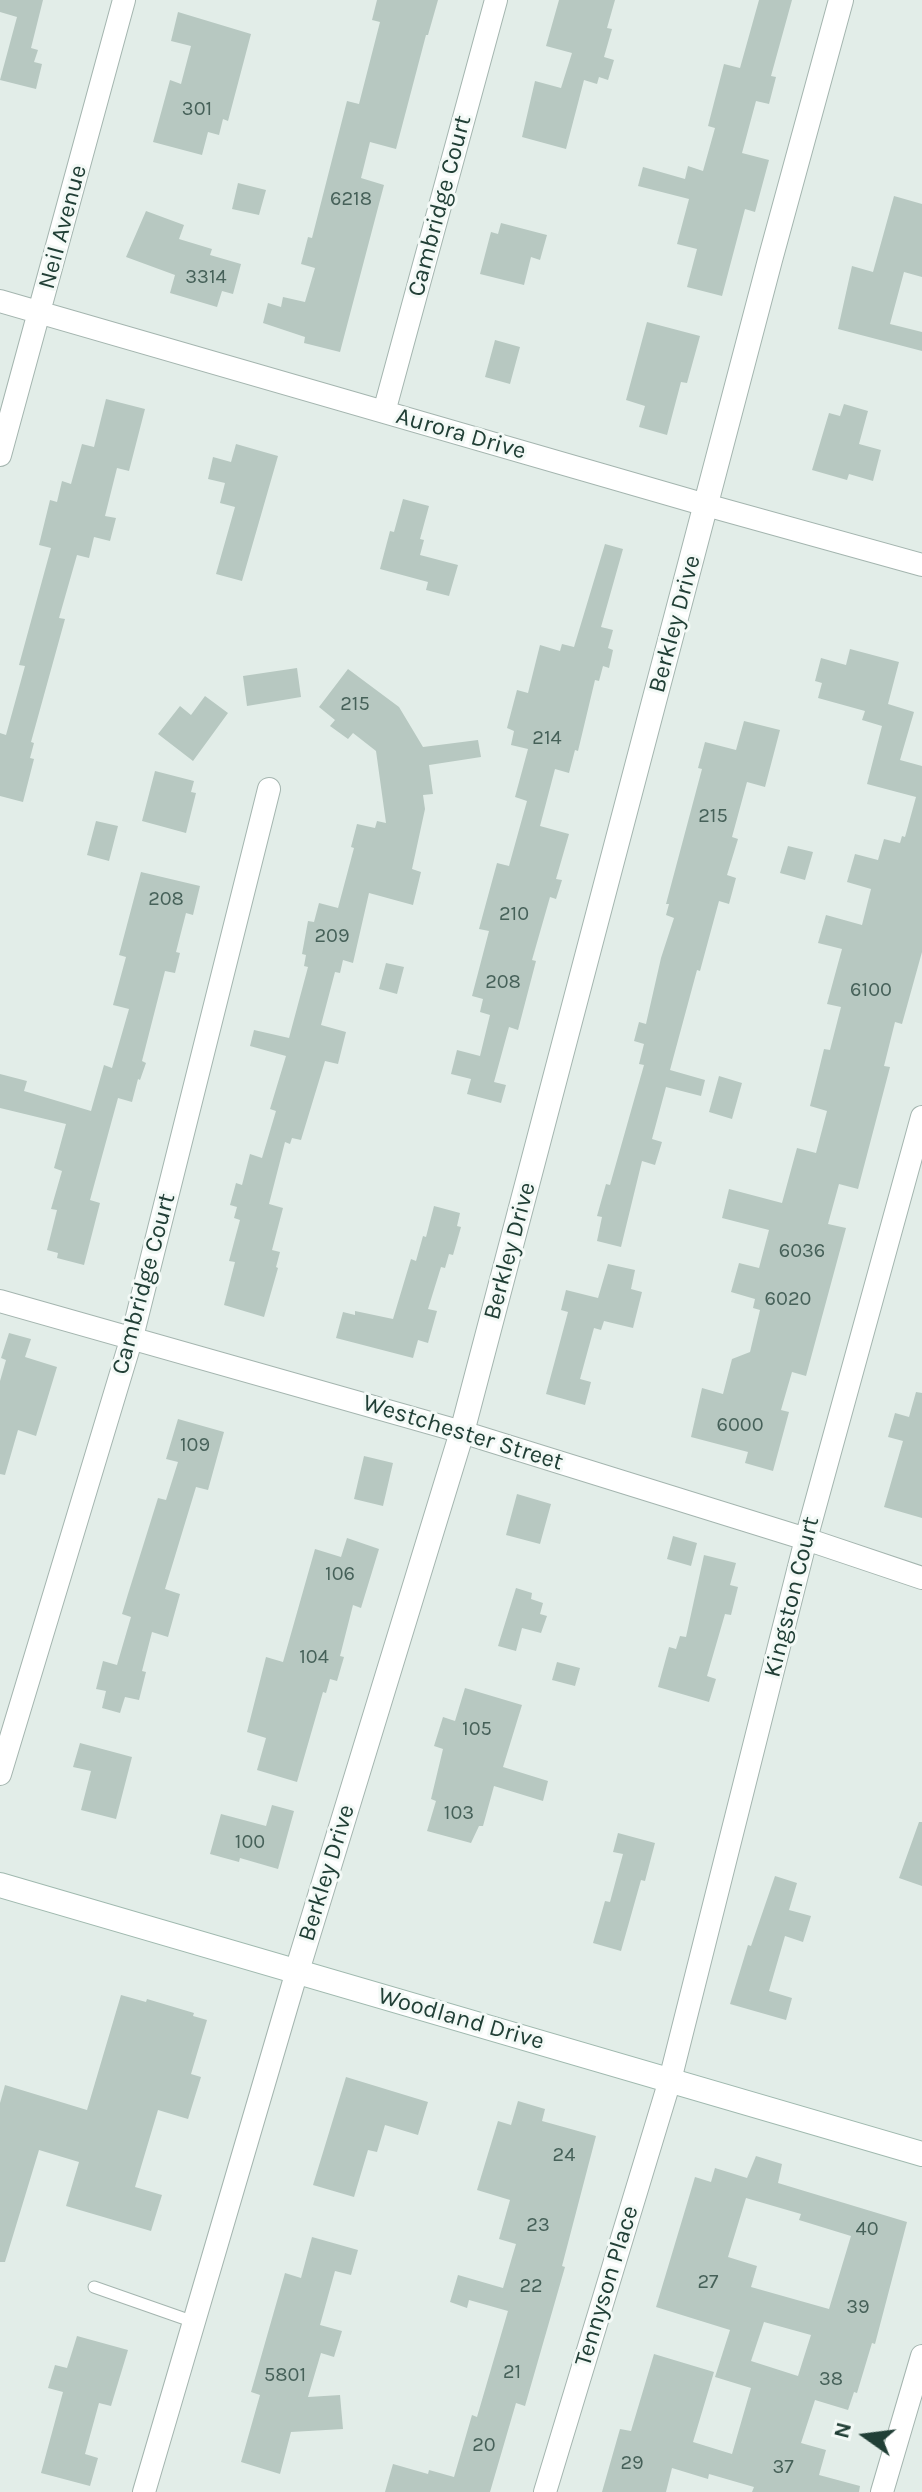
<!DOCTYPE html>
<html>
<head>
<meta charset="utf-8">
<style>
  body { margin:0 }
  #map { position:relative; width:922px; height:2492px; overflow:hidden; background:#e2ede8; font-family:Karla,sans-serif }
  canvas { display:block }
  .north { position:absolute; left:826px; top:2396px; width:80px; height:80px; -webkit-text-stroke:6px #f3f9f6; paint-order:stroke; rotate:284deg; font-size:22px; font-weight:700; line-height:32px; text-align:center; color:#213f36 }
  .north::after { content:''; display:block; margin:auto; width:28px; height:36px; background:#213f36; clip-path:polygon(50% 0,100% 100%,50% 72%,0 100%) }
</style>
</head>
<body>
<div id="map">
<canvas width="922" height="2492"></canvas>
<div class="north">N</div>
</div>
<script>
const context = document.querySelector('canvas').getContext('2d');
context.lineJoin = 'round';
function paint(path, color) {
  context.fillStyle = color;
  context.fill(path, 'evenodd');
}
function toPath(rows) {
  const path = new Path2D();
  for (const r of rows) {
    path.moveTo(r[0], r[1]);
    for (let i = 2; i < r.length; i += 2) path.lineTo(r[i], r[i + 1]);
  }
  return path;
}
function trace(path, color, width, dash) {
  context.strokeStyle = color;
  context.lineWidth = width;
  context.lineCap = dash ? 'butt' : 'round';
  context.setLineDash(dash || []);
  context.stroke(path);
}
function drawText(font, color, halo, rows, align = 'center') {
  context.font = font + ' Karla,sans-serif';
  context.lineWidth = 6;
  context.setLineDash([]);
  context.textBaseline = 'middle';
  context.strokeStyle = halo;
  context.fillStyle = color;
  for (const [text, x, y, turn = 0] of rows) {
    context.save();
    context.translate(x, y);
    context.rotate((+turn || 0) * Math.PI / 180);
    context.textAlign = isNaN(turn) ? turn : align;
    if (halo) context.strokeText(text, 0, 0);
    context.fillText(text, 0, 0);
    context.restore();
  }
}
const building = toPath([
  [0,0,43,0,31,48,38,50,34,62,42,64,36,89,0,80,17,17,0,12],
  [377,0,438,0,428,35,426,35,396,149,370,142,361,178,384,185,340,352,304,343,305,337,263,323,268,303,281,307,283,297,305,302,315,268,301,264,308,237,312,238,347,101,359,104,380,22,372,20],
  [559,0,615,0,607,28,612,29,604,57,614,60,608,80,599,77,597,84,584,80,566,149,522,137,535,81,561,88,572,53,546,46],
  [759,0,792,0,771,76,776,77,769,104,756,101,742,153,769,160,755,212,745,209,722,296,687,287,697,249,677,244,689,199,638,186,643,167,685,179,688,166,703,171,715,128,708,126,724,64,740,68],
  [178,12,251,34,228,121,223,119,219,135,208,132,202,155,153,142,170,80,181,84,191,46,171,41],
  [238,183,266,190,259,215,232,209],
  [894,196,922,204,922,277,904,272,890,324,922,332,922,351,838,329,852,266,873,272],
  [146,211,184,225,179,239,212,249,210,255,241,264,233,294,222,291,217,307,170,293,175,275,126,257],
  [501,223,547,235,540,260,531,257,524,285,480,274,491,232,498,234],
  [647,322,700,336,687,383,681,382,667,435,639,427,645,406,626,400],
  [495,340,520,347,510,384,485,377],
  [106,399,145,409,129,471,117,468,105,516,116,518,110,541,94,537,89,558,77,555,59,618,65,619,31,742,34,743,30,758,34,759,23,802,0,796,0,733,6,735,25,666,19,665,51,548,39,545,50,500,57,502,62,481,71,484,82,444,94,447],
  [844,404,868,411,859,444,881,450,873,481,849,474,847,480,812,470,829,413,840,416],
  [236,444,278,456,242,581,216,574,235,507,220,503,225,483,208,479,213,457,231,462],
  [403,499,429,506,420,539,424,540,420,555,458,565,449,596,426,590,428,582,380,569,390,531,394,532],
  [605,544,623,549,601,627,613,630,608,648,613,650,609,668,603,666,599,681,595,680,578,751,575,750,569,773,555,769,540,826,569,834,556,879,562,880,556,899,550,897,532,960,536,961,518,1030,509,1027,494,1082,506,1085,501,1103,467,1094,471,1079,451,1074,457,1050,480,1056,490,1015,480,1012,483,999,472,996,489,931,479,929,497,863,509,866,527,801,515,797,528,749,511,745,514,731,507,728,517,690,528,693,540,645,560,651,562,644,574,647],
  [850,649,899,662,888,704,914,712,900,760,922,766,922,952,902,1024,895,1022,884,1066,890,1067,858,1189,839,1184,828,1224,846,1228,806,1376,792,1372,781,1410,789,1412,773,1471,745,1463,748,1452,691,1437,702,1388,723,1394,732,1359,750,1352,760,1310,753,1308,755,1299,731,1292,739,1263,759,1268,769,1230,722,1218,729,1189,782,1203,797,1148,816,1153,827,1111,810,1106,824,1049,830,1050,841,1007,827,1004,842,949,818,943,826,915,862,925,871,889,847,882,855,854,878,860,884,839,900,843,902,836,905,837,916,797,867,784,882,726,862,720,865,711,818,698,822,683,815,681,821,658,846,665],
  [297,668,301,697,247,706,243,676],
  [348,669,399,707,423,747,478,740,481,757,429,765,433,794,423,795,425,809,412,869,421,872,413,905,369,893,353,963,343,960,340,973,335,972,321,1025,346,1032,338,1064,325,1061,301,1140,292,1138,290,1144,285,1142,269,1204,283,1208,272,1250,280,1252,276,1267,278,1268,264,1317,224,1305,235,1262,229,1261,240,1220,234,1218,237,1207,230,1205,236,1183,242,1185,250,1154,262,1158,276,1111,270,1109,286,1056,250,1046,254,1030,289,1038,308,967,304,966,306,955,302,954,308,921,314,922,319,903,338,908,354,848,351,847,357,824,375,828,377,821,386,823,376,751,353,733,348,739,330,726,335,720,319,707],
  [205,696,228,713,193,761,158,734,180,706,191,715],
  [744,721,780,730,765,787,747,782,732,837,738,839,727,875,736,878,729,904,719,901,700,971,697,970,670,1070,705,1080,701,1096,666,1087,652,1139,662,1142,655,1165,642,1161,621,1247,597,1241,602,1217,597,1216,606,1184,610,1185,644,1065,639,1064,644,1044,634,1041,639,1022,646,1024,661,958,674,918,666,915,669,904,666,904,702,769,698,768,705,742,736,750],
  [155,771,194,781,191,792,196,793,186,833,142,821],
  [96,821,118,826,109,861,87,855],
  [788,846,813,852,805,880,780,873],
  [141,872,200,886,193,915,186,913,176,952,180,953,175,973,165,971,142,1061,146,1063,140,1080,138,1079,132,1102,118,1098,90,1200,100,1203,84,1265,57,1258,58,1253,47,1250,57,1210,51,1209,62,1171,54,1168,66,1124,0,1108,0,1074,27,1081,24,1091,91,1111,104,1065,112,1068,129,1009,113,1005,126,957,119,955],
  [386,963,404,967,397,994,379,989],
  [719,1076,742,1083,732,1119,709,1112],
  [434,1206,460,1213,457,1226,461,1227,453,1255,449,1254,445,1268,441,1267,428,1309,437,1311,428,1343,418,1340,413,1358,336,1338,343,1312,355,1315,355,1311,393,1319,411,1259,416,1261,423,1236,426,1237],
  [608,1264,635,1270,631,1289,642,1292,633,1328,604,1321,601,1330,594,1328,580,1379,591,1382,585,1405,546,1394,568,1312,561,1310,566,1290,598,1298],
  [9,1333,31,1339,25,1357,57,1367,36,1436,18,1430,5,1475,0,1474,0,1381,6,1360,1,1358],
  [916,1392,922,1393,922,1518,884,1507,903,1441,888,1437,895,1413,909,1417],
  [178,1419,224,1432,208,1490,196,1487,165,1589,180,1594,168,1637,152,1632,142,1671,146,1672,139,1700,125,1697,120,1713,102,1708,106,1691,96,1689,103,1661,117,1665,131,1617,122,1614,128,1594,158,1498,166,1500,178,1462,166,1459],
  [364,1456,393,1463,383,1506,354,1499],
  [517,1494,551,1504,540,1544,506,1535],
  [673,1536,697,1543,691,1566,667,1559],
  [347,1538,379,1549,361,1608,353,1605,340,1656,344,1657,337,1681,330,1679,326,1693,323,1692,297,1782,257,1770,266,1738,247,1732,266,1657,283,1662,315,1549,341,1557],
  [704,1555,736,1563,730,1585,738,1587,731,1615,725,1614,707,1676,716,1679,709,1702,658,1687,669,1647,676,1649,680,1636,686,1637],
  [516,1588,532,1593,531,1599,543,1603,540,1614,547,1616,541,1633,522,1628,516,1651,498,1646],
  [557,1662,580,1668,575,1686,552,1680],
  [465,1688,522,1705,503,1767,548,1781,543,1801,494,1786,483,1826,479,1826,471,1843,427,1831,436,1801,431,1799,443,1749,434,1746,443,1717,455,1721],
  [80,1743,132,1757,116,1819,81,1810,91,1771,73,1767],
  [272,1805,294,1811,278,1869,240,1858,239,1862,210,1854,221,1814,266,1826],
  [919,1822,922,1822,922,1886,899,1878],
  [618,1833,655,1843,645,1881,641,1880,621,1951,593,1943,605,1901,610,1902,623,1854,613,1852],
  [775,1876,797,1883,789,1910,811,1916,803,1942,785,1936,769,1991,792,1998,786,2020,730,2004,748,1945,751,1946],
  [121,1995,146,2002,147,1999,194,2013,193,2016,207,2020,191,2074,201,2077,188,2119,158,2110,135,2187,162,2195,151,2231,66,2206,79,2162,39,2150,5,2262,0,2262,0,2103,5,2085,87,2110],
  [346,2077,428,2102,418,2135,385,2125,377,2152,368,2150,354,2197,313,2185],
  [518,2101,545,2109,542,2121,596,2136,562,2266,565,2267,525,2406,516,2403,490,2492,385,2492,393,2464,428,2474,429,2470,454,2477,472,2415,477,2417,508,2311,469,2300,467,2308,450,2302,458,2275,503,2288,516,2244,499,2239,510,2200,477,2190,498,2121,511,2125],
  [756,2156,782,2164,778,2183,907,2222,875,2344,872,2343,857,2393,854,2392,848,2410,815,2400,801,2443,826,2450,819,2475,860,2486,859,2492,752,2492,754,2487,709,2474,708,2479,672,2468,666,2492,602,2492,620,2429,631,2431,654,2354,714,2372,693,2442,732,2454,751,2388,715,2377,730,2330,656,2307,695,2177,711,2182,715,2168,747,2178],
  [746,2198,801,2214,799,2220,851,2236,829,2309,751,2287,757,2266,728,2257],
  [764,2322,811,2335,798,2376,751,2361],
  [312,2237,358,2250,351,2275,335,2271,320,2325,342,2331,334,2357,321,2353,308,2397,340,2395,343,2429,291,2432,280,2474,241,2462,260,2395,251,2392,285,2273,301,2278],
  [77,2336,128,2350,111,2406,99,2403,85,2454,98,2458,90,2486,41,2473,63,2392,48,2388,55,2365,67,2368]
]);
const service = toPath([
  [94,2287,194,2322]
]);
const minor = toPath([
  [0,301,706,505,922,565],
  [384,412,496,0],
  [0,455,124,0],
  [0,1301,462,1432,806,1539,922,1578],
  [0,1774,132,1337,269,789],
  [144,2492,297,1971],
  [545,2492,670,2080,806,1539,922,1117],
  [882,2492,922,2356]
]);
const tertiary = toPath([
  [297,1971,462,1432,770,260,841,0]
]);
const secondary = toPath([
  [0,1885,922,2154]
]);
const numberNames = [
  ["301",197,109],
  ["6218",351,199],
  ["3314",206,277],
  ["215",355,704],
  ["214",547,738],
  ["215",713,816],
  ["208",166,899],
  ["210",514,914],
  ["209",332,936],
  ["208",503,982],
  ["6100",871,990],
  ["6036",802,1251],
  ["6020",788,1299],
  ["6000",740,1425],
  ["109",195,1445],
  ["106",340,1574],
  ["104",314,1657],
  ["105",477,1729],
  ["103",459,1813],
  ["100",250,1842],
  ["24",564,2155],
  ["23",538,2225],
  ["40",867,2229],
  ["27",708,2282],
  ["22",531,2286],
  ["39",858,2307],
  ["21",512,2372],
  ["5801",285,2375],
  ["38",831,2379],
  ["20",484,2445],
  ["29",632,2463],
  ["37",783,2467]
];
const streetNames = [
  ["Cambridge Court",440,206,-75],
  ["Neil Avenue",63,227,-75],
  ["Aurora Drive",461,434,16],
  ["Berkley Drive",675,624,-75],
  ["Berkley Drive",510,1251,-75],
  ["Cambridge Court",144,1284,-75],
  ["Westchester Street",463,1433,17],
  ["Kingston Court",792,1597,-76],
  ["Berkley Drive",327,1873,-73],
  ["Woodland Drive",461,2019,16],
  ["Tennyson Place",607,2286,-73]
];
paint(building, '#b7c8c1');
trace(service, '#a4b5af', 13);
trace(minor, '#a4b5af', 24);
trace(tertiary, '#a4b5af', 26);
trace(secondary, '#a0b9af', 26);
trace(service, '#fff', 11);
trace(minor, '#fff', 22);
trace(tertiary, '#fff', 24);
trace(secondary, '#fff', 24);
drawText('20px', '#466159', null, numberNames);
drawText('24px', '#213f36', '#f3f9f6', streetNames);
</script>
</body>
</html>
